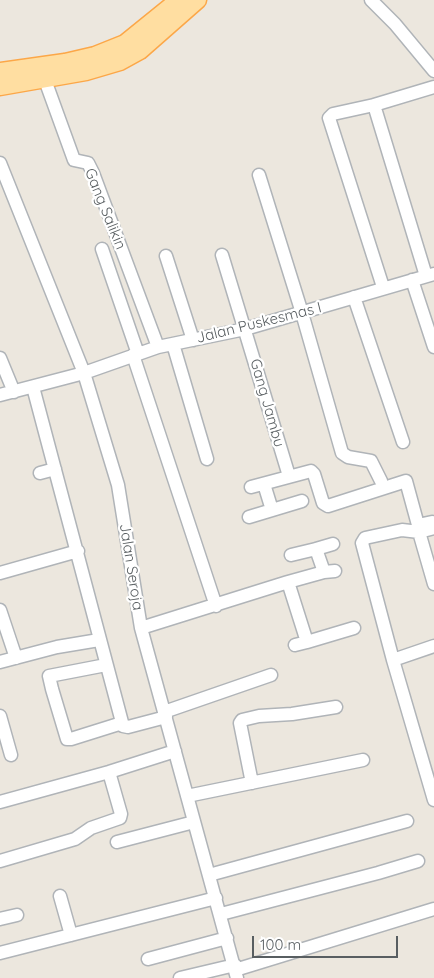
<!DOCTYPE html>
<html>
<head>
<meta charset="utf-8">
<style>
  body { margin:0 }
  #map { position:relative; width:434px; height:978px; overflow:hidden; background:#ece7de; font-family:Quicksand,sans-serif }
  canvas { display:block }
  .scale { position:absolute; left:252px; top:936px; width:146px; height:22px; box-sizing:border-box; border:2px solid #585e61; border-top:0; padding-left:6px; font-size:15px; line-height:18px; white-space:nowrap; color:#585e61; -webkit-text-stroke:4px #fff; paint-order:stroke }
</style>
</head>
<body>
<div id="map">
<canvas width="434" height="978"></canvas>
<div class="scale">100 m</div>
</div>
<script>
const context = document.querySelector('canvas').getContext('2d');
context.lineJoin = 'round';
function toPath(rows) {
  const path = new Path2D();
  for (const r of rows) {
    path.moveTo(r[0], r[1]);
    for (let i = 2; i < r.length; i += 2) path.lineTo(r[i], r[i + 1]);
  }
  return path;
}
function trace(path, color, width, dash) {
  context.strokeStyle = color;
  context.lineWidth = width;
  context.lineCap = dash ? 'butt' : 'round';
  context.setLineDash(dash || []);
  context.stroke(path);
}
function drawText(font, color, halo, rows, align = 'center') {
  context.font = font + ' Quicksand,sans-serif';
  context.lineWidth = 4.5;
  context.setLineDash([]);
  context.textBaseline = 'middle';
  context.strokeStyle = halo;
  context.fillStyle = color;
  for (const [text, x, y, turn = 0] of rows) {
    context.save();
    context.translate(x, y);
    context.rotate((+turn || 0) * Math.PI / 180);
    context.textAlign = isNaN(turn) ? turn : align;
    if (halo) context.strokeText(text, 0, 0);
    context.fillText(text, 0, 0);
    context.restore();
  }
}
const minor = toPath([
  [371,0,395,24,434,71],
  [45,80,74,160,88,163,93,173,158,347],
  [374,105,426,276],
  [0,163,84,373,118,485,141,628,237,978],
  [259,175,302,313,342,453,348,457,371,461,381,481],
  [102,249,138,354],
  [222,255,289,476],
  [166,256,193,340],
  [412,280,434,347],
  [383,287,329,118,333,114,374,105,434,87],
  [354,297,403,442],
  [173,344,207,459],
  [133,355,216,606],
  [0,358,14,392],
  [33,387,123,726,128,727,166,717],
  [0,395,84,373,158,347,245,329,434,274],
  [40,473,55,469],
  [264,484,272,510],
  [251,487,311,471,314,474,323,503,328,506,406,481,418,525,432,522],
  [249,517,302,501],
  [434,528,419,532,402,530,365,538,362,543,393,660,434,800],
  [419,532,434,584],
  [291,555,316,549],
  [324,572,316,549,333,544],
  [0,573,78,551],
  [288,582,307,642,295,645],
  [0,610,16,658],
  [141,628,288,582,324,572,335,571],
  [307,642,354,628],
  [393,660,434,646],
  [0,662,57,647,99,640],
  [106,665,49,676,52,689,67,739,71,739,122,723],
  [164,712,271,675],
  [0,716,11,755],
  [252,783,240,723,242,720,259,716,292,714,336,707],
  [187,796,363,760],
  [0,802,109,772,175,751],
  [117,842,194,822],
  [0,861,75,839,91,828,120,818,121,814,109,772],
  [209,875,407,821],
  [60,896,71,935],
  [221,914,378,873,418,861],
  [0,919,17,915],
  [0,953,216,898],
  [148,959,227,938],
  [235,970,434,909],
  [180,978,235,965]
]);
const major = toPath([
  [0,71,65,62,95,55,125,43,178,0],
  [0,87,86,72,120,62,140,51,198,0]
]);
const streetNames = [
  ["Gang Salikin",105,209,68],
  ["Jalan Puskesmas I",259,323,-14],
  ["Gang Jambu",267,403,74],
  ["Jalan Seroja",131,567,81]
];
trace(minor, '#b0b4b8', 15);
trace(major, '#fca748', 19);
trace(minor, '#fff', 12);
trace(major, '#ffdea1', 16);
drawText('15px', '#585e61', '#fff', streetNames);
</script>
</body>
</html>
